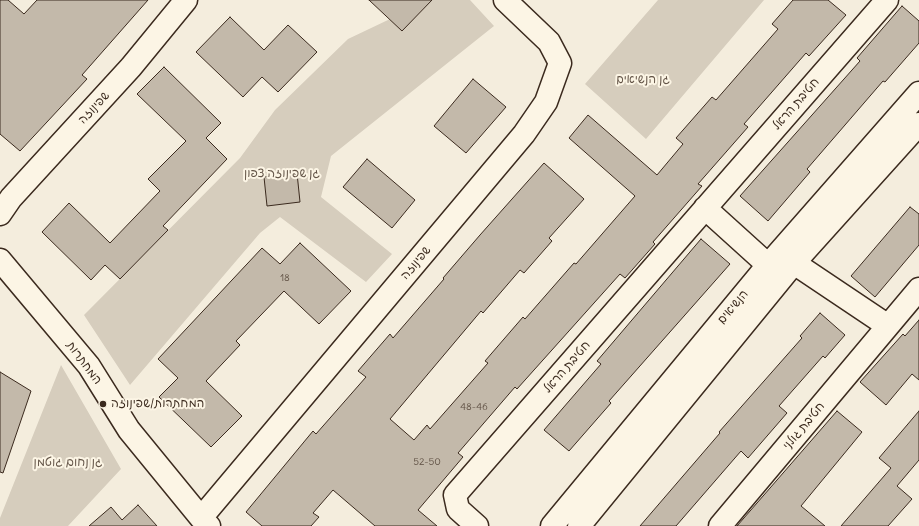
<!DOCTYPE html>
<html>
<head>
<meta charset="utf-8">
<style>
  body { margin:0 }
  canvas { display:block; background:#f4eddd }
</style>
</head>
<body>
<canvas width="919" height="526"></canvas>
<script>
const context = document.querySelector('canvas').getContext('2d');
context.lineJoin = 'round';
function paint(path, color) {
  context.fillStyle = color;
  context.fill(path, 'evenodd');
}
function toPath(rows) {
  const path = new Path2D();
  for (const r of rows) {
    path.moveTo(r[0], r[1]);
    for (let i = 2; i < r.length; i += 2) path.lineTo(r[i], r[i + 1]);
  }
  return path;
}
function trace(path, color, width, dash) {
  context.strokeStyle = color;
  context.lineWidth = width;
  context.lineCap = dash ? 'butt' : 'round';
  context.setLineDash(dash || []);
  context.stroke(path);
}
function drawText(font, color, halo, rows, align = 'center') {
  context.font = font + ' Delius,"Playpen Sans Hebrew",sans-serif';
  context.lineWidth = 4;
  context.setLineDash([]);
  context.textBaseline = 'middle';
  context.strokeStyle = halo;
  context.fillStyle = color;
  for (const [text, x, y, turn = 0] of rows) {
    context.save();
    context.translate(x, y);
    context.rotate((+turn || 0) * Math.PI / 180);
    context.textAlign = isNaN(turn) ? turn : align;
    if (halo) context.strokeText(text, 0, 0);
    context.fillText(text, 0, 0);
    context.restore();
  }
}
const green = toPath([
  [430,0,470,0,494,26,331,156,321,197,392,254,366,282,280,217,260,233,130,385,84,315,240,158,275,110,348,39],
  [658,0,764,0,646,139,585,84],
  [61,365,121,469,68,526,0,526,0,518]
]);
const building = toPath([
  [0,0,8,0,24,14,37,0,148,0,82,75,87,79,20,151,0,134,0,0],
  [369,0,432,0,402,31,369,0],
  [793,0,828,0,846,15,809,56,806,53,744,124,748,127,698,184,702,186,653,242,655,244,625,278,620,274,517,389,515,387,458,453,463,457,418,510,437,526,375,526,333,490,313,513,319,517,311,526,262,526,246,512,313,431,316,434,366,377,358,371,390,334,393,338,444,279,443,278,480,235,544,163,584,199,549,238,552,241,524,273,520,270,483,313,481,311,390,419,414,440,427,425,430,429,488,363,485,361,523,317,525,319,574,263,576,264,635,196,569,138,588,115,657,175,683,144,676,138,712,97,716,100,778,29,772,24,793,0],
  [902,6,919,21,919,43,885,82,883,81,807,169,810,172,768,221,740,196,860,61,857,58,902,6],
  [230,17,264,50,288,25,317,52,278,92,262,77,243,97,196,52,230,17],
  [164,67,221,123,206,138,227,159,163,226,168,230,120,279,105,265,91,280,42,232,69,203,110,243,160,191,148,179,186,141,137,94,164,67],
  [473,79,506,107,466,153,434,126,473,79],
  [367,159,415,200,392,228,343,187,367,159],
  [297,173,300,202,267,206,264,177,297,173],
  [910,207,919,214,919,245,875,297,851,276,910,207],
  [701,239,730,264,609,401,611,403,569,451,544,430,601,364,597,361,701,239],
  [300,243,351,291,319,324,284,291,236,341,240,345,206,381,242,416,211,447,159,397,178,378,158,359,262,248,280,264,300,243],
  [820,313,845,335,825,358,823,356,779,406,787,413,748,458,741,451,676,526,640,526,720,433,719,432,802,338,800,336,820,313],
  [919,320,919,380,912,374,886,405,860,382,903,334,905,336,919,320],
  [0,372,31,391,3,473,0,472,0,372],
  [837,411,862,432,801,506,825,526,737,526,837,411],
  [919,411,919,460,897,486,912,499,888,526,841,526,891,468,879,458,919,411],
  [138,505,157,526,89,526,111,507,122,520,138,505]
]);
const street = toPath([
  [705,208,768,265],
  [0,214,11,198,131,67,186,0],
  [0,260,89,366,129,430,201,518,209,526],
  [794,263,888,326],
  [201,518,524,134,546,102,560,63,549,42,505,0],
  [477,526,458,509,455,495,887,0],
  [720,526,919,289]
]);
const secondary = toPath([
  [552,526,768,265,919,93],
  [579,526,794,263,919,124]
]);
const markers = [
  [103,404,4,"#3b2a1e"]
];
const numberNames = [
  ["18",285,278],
  ["48-46",474,407],
  ["52-50",427,462]
];
const parkNames = [
  ["גן הנשיאים",643,80],
  ["גן שפינוזה צפון",282,174],
  ["גן נחום גוטמן",68,463]
];
const streetNames = [
  ["חטיבת הראל",796,104,-49],
  ["שפינוזה",94,108,-47],
  ["שפינוזה",416,263,-50],
  ["הנשיאים",733,307,-50],
  ["המחתרות",84,363,53],
  ["חטיבת הראל",567,367,-49],
  ["חטיבת גולני",804,426,-50]
];
const poiNames = [
  ["המחתרות/שפינוזה",111,404]
];
paint(green, '#d6cdbd');
paint(building, '#c3b9aa');
trace(building, '#3b2a1e', 1);
trace(street, '#3b2a1e', 25);
trace(secondary, '#3b2a1e', 25);
trace(street, '#fcf5e5', 22);
trace(secondary, '#fcf5e5', 22);
for (const [x, y, r, color] of markers) {
  const dot = new Path2D();
  dot.arc(x, y, r, 0, 2 * Math.PI);
  context.fillStyle = color;
  context.fill(dot);
  trace(dot, '#fcf5e5', 1.5);
}
drawText('10px', '#5d4e41', null, numberNames);
drawText('12px', '#625346', '#fcf5e5', parkNames);
drawText('12px', '#3b2a1e', '#fcf5e5', streetNames);
drawText('12px', '#3b2a1e', '#fcf5e5', poiNames, 'left');
</script>
</body>
</html>
